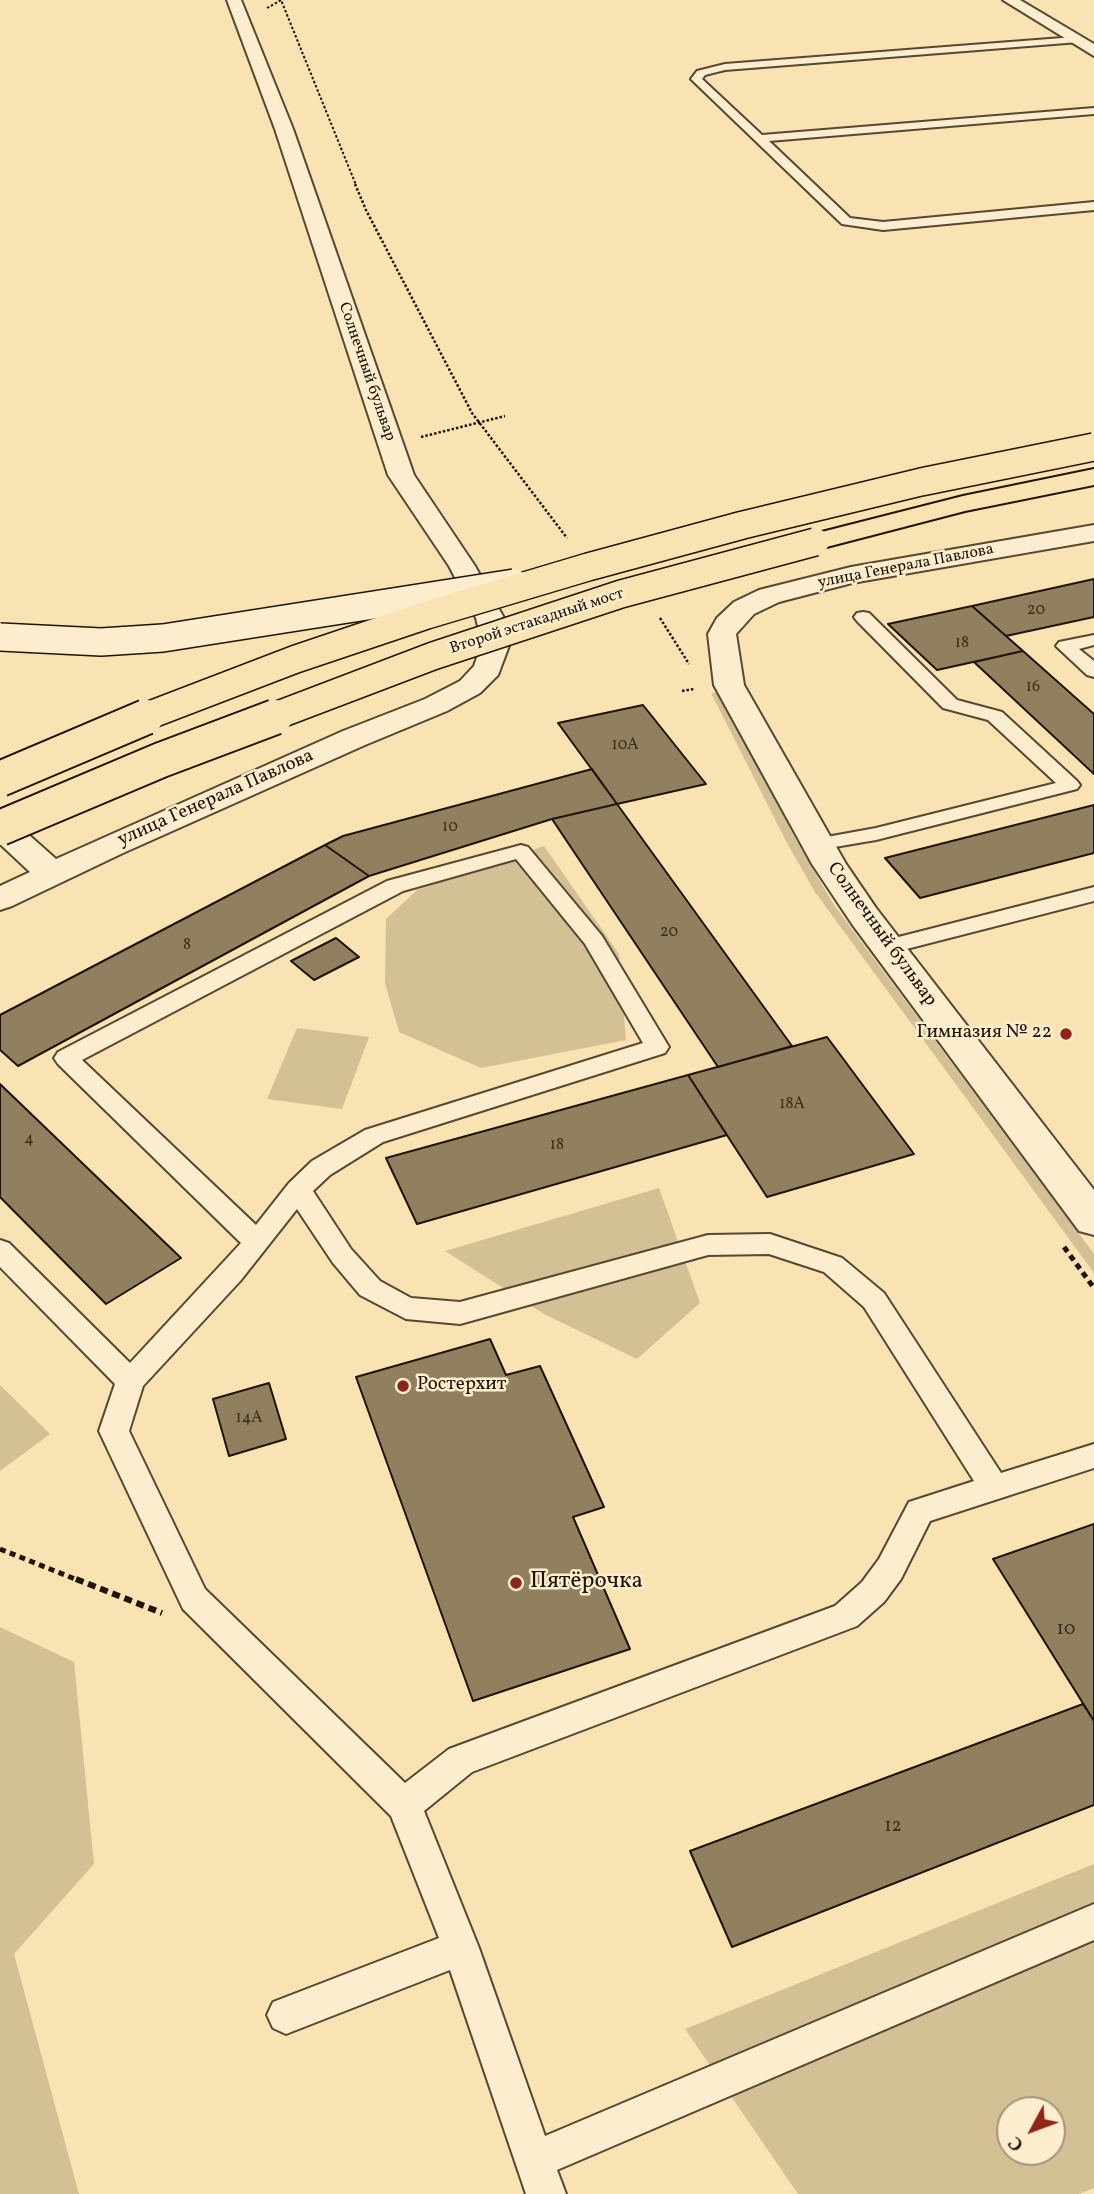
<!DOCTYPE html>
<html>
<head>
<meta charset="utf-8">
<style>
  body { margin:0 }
  #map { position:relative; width:1094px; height:2194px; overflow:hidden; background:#f9e3b2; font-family:Vollkorn,serif }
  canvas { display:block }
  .north { position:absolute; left:996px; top:2096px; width:70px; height:70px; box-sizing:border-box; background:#fbedcd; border:2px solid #a3967e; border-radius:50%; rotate:229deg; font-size:19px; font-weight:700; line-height:28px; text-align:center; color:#1f1407 }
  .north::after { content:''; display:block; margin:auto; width:24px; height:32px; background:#8f2418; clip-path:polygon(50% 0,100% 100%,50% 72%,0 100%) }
</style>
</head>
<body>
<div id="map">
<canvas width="1094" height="2194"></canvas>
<div class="north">С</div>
</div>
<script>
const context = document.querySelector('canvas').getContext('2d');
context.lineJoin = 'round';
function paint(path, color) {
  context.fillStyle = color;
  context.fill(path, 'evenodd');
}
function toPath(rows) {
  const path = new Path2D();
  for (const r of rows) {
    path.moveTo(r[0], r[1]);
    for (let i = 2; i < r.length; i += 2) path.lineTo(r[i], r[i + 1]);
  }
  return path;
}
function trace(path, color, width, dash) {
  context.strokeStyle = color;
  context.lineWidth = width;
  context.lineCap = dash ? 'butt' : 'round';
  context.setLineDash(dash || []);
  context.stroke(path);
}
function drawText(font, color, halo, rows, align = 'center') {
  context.font = font + ' Vollkorn,serif';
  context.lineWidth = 5;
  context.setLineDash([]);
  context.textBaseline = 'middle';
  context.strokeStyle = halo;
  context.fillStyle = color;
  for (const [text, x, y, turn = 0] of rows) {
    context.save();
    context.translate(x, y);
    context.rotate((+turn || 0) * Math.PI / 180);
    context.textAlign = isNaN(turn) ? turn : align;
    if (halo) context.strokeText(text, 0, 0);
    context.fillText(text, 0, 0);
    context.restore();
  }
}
const green = toPath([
  [719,692,797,842,834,905,1094,1254,1094,1273,815,892,787,843,711,693],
  [544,846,619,954,626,1040,481,1068,399,1032,385,983,386,919,417,890],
  [297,1028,369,1037,342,1109,267,1099],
  [659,1188,700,1303,637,1359,544,1314,445,1251],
  [0,1385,50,1434,0,1471],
  [0,1627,74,1662,94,1864,14,1954,79,2194,0,2194],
  [1094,1864,1094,2188,1079,2194,798,2194,685,2029],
  [1010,2110,1052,2110,1052,2152,1010,2152]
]);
const building = toPath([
  [1094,579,1094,617,1006,636,972,606,1094,579],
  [972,606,1023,651,937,670,888,624,972,606],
  [1023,651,1094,714,1094,774,974,662,1023,651],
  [643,705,706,784,617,804,558,723,643,705],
  [592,769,617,804,552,819,369,876,325,845,343,836,592,769],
  [617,804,792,1046,718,1067,552,819,617,804],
  [1094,805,1094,853,920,898,885,858,1094,805],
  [325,845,369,876,18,1066,0,1050,0,1015,325,845],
  [336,938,359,957,314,980,291,961,336,938],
  [827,1037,914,1154,767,1197,688,1075,827,1037],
  [688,1075,727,1135,417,1224,386,1158,688,1075],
  [0,1084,181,1258,106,1304,0,1197,0,1084],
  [490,1339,506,1375,540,1366,604,1507,573,1517,630,1649,473,1701,356,1377,490,1339],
  [269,1383,286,1439,229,1456,213,1399,269,1383],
  [1094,1524,1094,1721,993,1559,1094,1524],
  [1083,1704,1094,1721,1094,1805,732,1947,690,1851,1083,1704]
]);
const pathFar3 = toPath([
  [267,8,281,0,356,185]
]);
const pathFar2 = toPath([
  [355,184,366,210,472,413,567,538],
  [421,437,505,416],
  [660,618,689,664],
  [682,691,694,689]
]);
const pathFar1 = toPath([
  [1064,1247,1094,1288],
  [0,1549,80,1581]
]);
const path = toPath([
  [76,1579,162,1613]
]);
const service = toPath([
  [1075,37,1079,38,1079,42,725,70,705,75,702,79,762,135,1094,108,1094,114,769,141,850,218,883,222,1094,202,1094,210,883,230,842,224,691,79,697,71,725,64,1075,37],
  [863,612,869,613,957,700,1002,712,1077,781,1080,785,1077,789,876,840,817,850,810,848,806,844,810,840,876,828,1056,783,988,720,943,708,857,621,854,617,857,613,863,612],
  [1094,635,1094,645,1079,649,1094,661,1094,677,1087,675,1056,646,1059,642,1094,635],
  [521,845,528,847,602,936,669,1047,665,1053,383,1142,330,1175,313,1191,351,1249,380,1281,411,1298,460,1302,708,1235,770,1234,842,1258,884,1293,1001,1473,1094,1444,1094,1468,930,1521,901,1579,884,1602,857,1626,472,1772,424,1811,479,1948,545,2136,1094,1904,1094,1940,557,2170,566,2194,526,2194,450,1970,286,2034,273,2028,267,2015,273,2002,439,1938,391,1816,183,1609,99,1431,115,1384,0,1267,0,1240,9,1243,130,1363,241,1243,58,1064,54,1058,58,1052,387,881,521,845],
  [516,859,585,944,643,1043,365,1130,312,1161,289,1183,256,1225,82,1060,403,891,516,859],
  [297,1209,333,1263,360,1295,406,1319,460,1324,708,1255,769,1254,824,1272,864,1307,974,1481,909,1502,879,1559,862,1582,835,1606,449,1749,405,1783,205,1589,129,1431,143,1386,241,1280,297,1209],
  [1094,887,1094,901,887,954,879,952,876,947,879,942,1094,887]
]);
const minor = toPath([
  [227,0,241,0,293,129,414,475,475,566,504,618,510,643,498,675,480,693,447,711,365,745,123,853,12,906,0,910,0,886,30,872,0,844,0,817,12,820,56,859,343,731,425,699,460,681,474,666,482,643,476,618,449,566,388,475,275,129,227,0],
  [1003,0,1020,0,1094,44,1094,56,1003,0]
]);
const tertiary = toPath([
  [1094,525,1094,541,852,583,779,602,754,614,736,634,744,685,846,864,876,908,1094,1190,1094,1235,1079,1231,852,924,812,864,714,685,708,634,717,618,734,602,759,590,851,567,1094,525]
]);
const primary = toPath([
  [1094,469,1094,485,965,511,815,550,806,548,802,542,806,536,963,496,1094,469]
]);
const secondaryBridge = toPath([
  [0,637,101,642,163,638,514,583]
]);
const primaryBridgeFar1 = toPath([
  [142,718,296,659,427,615,588,567,743,525,921,482,1094,447],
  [270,718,433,656,621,594,815,542]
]);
const primaryBridge = toPath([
  [0,779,146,717],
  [0,828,161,760,275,717]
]);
const markers = [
  [1066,1034,7,"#8f2418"],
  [403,1386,7,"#8f2418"],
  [516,1583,7,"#8f2418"]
];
const farStreetnames = [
  ["Солнечный бульвар",366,372,71],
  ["улица Генерала Павлова",906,567,-11],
  ["Второй эстакадный мост",537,622,-18]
];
const numberNames = [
  ["20",1036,611],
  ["18",962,644],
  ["16",1033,688],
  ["10А",625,746],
  ["10",450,828],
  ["20",669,933],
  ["8",187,946],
  ["18А",792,1105],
  ["4",29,1140],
  ["18",557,1146],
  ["14А",249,1419]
];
const streetNames = [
  ["улица Генерала Павлова",216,799,-24],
  ["Солнечный бульвар",881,935,54]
];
const poiNames = [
  ["Гимназия № 22",1052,1034],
  ["Ростерхит",417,1386,"left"]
];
const nearNumbernames = [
  ["10",1066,1631],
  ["12",893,1828]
];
const nearPoinames = [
  ["Пятёрочка",530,1583]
];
paint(green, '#d4c095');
paint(building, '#908060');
trace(building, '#1f1407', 2);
trace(service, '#564832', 4);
trace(minor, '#564832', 4);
trace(tertiary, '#564832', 4);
trace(primary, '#1f1407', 4);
trace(pathFar3, '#1f1407', 2, [2.5, 2]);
trace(pathFar2, '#1f1407', 2.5, [2.5, 2]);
trace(pathFar1, '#1f1407', 5, [6, 4.5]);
trace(path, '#1f1407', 6, [8, 5]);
paint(service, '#fbedcd');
paint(minor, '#fbedcd');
paint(tertiary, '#fbedcd');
paint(primary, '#f9e3b2');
trace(secondaryBridge, '#1f1407', 30, []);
trace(primaryBridgeFar1, '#1f1407', 30, []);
trace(primaryBridge, '#1f1407', 38, []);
trace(secondaryBridge, '#fbedcd', 27);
trace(primaryBridgeFar1, '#f9e3b2', 27);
trace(primaryBridge, '#f9e3b2', 34);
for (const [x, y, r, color] of markers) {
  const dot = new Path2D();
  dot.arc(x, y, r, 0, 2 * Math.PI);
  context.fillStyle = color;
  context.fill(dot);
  trace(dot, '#fbedcd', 2.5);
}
drawText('16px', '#1f1407', '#fbedcd', farStreetnames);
drawText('16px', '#3b2f1d', null, numberNames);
drawText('19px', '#1f1407', '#fbedcd', streetNames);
drawText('19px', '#1f1407', '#fbedcd', poiNames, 'right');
drawText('19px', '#3b2f1d', null, nearNumbernames);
drawText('23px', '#1f1407', '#fbedcd', nearPoinames, 'left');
</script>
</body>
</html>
